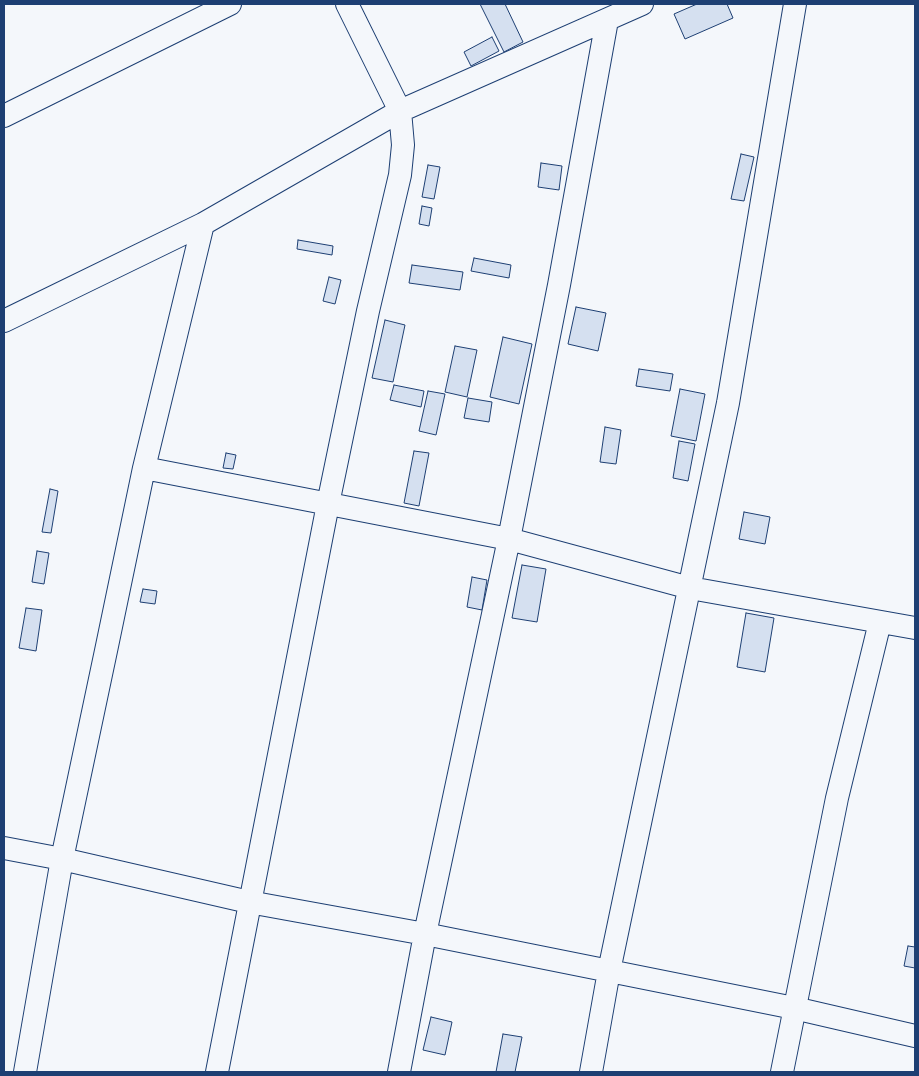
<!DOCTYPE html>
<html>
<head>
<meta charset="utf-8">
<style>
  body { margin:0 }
  #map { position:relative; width:919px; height:1076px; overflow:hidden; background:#f4f7fb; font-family:"Space Grotesk",sans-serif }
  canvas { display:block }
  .frame { position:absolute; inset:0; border:5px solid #1d3f73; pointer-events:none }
</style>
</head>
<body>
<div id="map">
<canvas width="919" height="1076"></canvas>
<div class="frame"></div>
</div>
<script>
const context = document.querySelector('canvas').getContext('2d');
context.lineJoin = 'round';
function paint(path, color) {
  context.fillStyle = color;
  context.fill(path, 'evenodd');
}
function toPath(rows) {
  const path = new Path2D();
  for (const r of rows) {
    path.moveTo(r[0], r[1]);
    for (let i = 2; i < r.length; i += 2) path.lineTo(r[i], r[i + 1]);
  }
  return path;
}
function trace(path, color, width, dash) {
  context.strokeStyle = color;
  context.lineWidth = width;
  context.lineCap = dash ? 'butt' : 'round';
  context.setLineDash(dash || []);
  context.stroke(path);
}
const building = toPath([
  [480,4,505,4,523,42,504,52,480,4],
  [697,4,727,4,733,18,685,39,674,14,697,4],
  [492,37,499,51,471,66,464,52,492,37],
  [741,154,754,157,744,201,731,199,741,154],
  [541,163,562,166,559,190,538,187,541,163],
  [428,165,440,167,434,199,422,197,428,165],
  [422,206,432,208,429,226,419,224,422,206],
  [298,240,333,246,332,255,297,249,298,240],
  [474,258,511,265,509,278,471,271,474,258],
  [412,265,463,272,460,290,409,283,412,265],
  [329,277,341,280,335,304,323,301,329,277],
  [576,307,606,313,598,351,568,344,576,307],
  [385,320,405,325,393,382,372,378,385,320],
  [503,337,532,344,519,404,490,397,503,337],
  [455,346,477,350,467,397,445,392,455,346],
  [639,369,673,374,670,391,636,386,639,369],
  [394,385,424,391,421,407,390,400,394,385],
  [680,389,705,394,696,441,671,436,680,389],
  [428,391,445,394,436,435,419,431,428,391],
  [468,398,492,402,489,422,464,418,468,398],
  [605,427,621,430,616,464,600,462,605,427],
  [679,441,695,444,688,481,673,478,679,441],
  [414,451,429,453,419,506,404,503,414,451],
  [226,453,236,455,233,469,223,468,226,453],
  [50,489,58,491,51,533,42,532,50,489],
  [744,512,770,517,765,544,739,539,744,512],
  [37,551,49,553,44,584,32,582,37,551],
  [522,565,546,569,537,622,512,618,522,565],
  [472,577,487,580,482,610,467,607,472,577],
  [143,589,157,591,155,604,140,602,143,589],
  [26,608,42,610,36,651,19,648,26,608],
  [746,613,774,618,765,672,737,667,746,613],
  [908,946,915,947,915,968,904,966,908,946],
  [431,1017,452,1022,445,1055,423,1050,431,1017],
  [503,1034,522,1037,515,1072,496,1072,503,1034]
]);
const minor = toPath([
  [4,116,230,4],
  [4,321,203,224,400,111,642,4],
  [144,468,509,539,690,588,915,628],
  [4,848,62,859,249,902,425,934,794,1008,915,1036],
  [25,1072,62,859,107,646,144,468,203,224],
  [217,1072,328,504,368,311,400,175,403,145,400,111,347,4],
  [399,1072,425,934,509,539,559,285,607,20],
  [591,1072,609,971,728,403,795,4],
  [782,1072,837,798,880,622]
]);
paint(building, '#d5e0f0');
trace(building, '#1d3f73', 1);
trace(minor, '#1d3f73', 24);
trace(minor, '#f4f7fb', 22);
</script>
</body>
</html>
